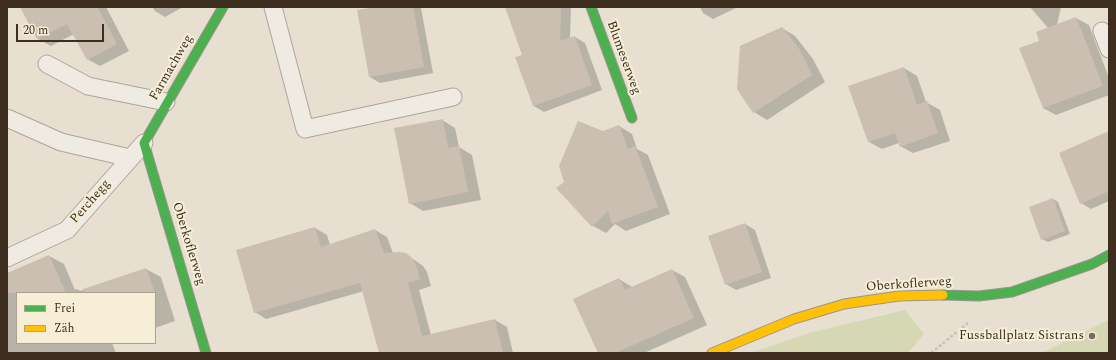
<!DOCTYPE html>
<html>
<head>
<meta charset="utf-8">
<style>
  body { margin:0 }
  #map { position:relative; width:1116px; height:360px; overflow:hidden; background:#e7e0d1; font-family:Spectral,serif }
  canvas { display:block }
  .frame { position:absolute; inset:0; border:8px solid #3d2e20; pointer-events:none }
  .legend { position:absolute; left:16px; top:292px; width:140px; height:52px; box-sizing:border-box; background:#f7eed8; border:1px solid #ada18e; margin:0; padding:5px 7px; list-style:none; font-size:12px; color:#3d2e20 }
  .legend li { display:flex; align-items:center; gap:8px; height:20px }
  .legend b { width:20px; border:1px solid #ada18e }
  .scale { position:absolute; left:16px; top:24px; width:88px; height:18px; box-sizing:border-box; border:2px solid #3d2e20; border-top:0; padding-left:5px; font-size:12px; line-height:14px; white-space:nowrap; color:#3d2e20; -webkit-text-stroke:3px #f7eed8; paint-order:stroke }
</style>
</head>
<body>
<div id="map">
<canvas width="1116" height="360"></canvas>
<div class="frame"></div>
<ul class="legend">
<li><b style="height:5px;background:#4caf50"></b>Frei</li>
<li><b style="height:5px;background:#ffc107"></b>Zäh</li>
</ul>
<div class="scale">20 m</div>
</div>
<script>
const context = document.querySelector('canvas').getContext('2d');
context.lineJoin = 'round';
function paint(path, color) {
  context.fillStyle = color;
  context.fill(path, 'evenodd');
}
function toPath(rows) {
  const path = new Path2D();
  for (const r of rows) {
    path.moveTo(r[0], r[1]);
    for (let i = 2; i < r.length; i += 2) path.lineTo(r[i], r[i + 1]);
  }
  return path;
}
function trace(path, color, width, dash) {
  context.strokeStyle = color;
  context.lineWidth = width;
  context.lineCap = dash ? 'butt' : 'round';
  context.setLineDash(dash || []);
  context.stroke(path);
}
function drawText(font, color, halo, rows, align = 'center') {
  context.font = font + ' Spectral,serif';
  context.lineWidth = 4;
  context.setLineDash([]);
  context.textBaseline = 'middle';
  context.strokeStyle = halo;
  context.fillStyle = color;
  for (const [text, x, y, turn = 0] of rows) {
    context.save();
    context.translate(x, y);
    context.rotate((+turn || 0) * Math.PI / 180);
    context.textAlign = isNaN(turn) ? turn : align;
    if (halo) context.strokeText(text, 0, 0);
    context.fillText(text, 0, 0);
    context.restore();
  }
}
const green = toPath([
  [905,310,924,334,908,353,751,353,809,333],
  [1109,320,1109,353,1041,353]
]);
const shadow = toPath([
  [21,7,106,7,129,51,100,66,87,59,74,34,51,46,38,39],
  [152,7,183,7,165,17,155,11],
  [382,7,421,8,433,73,380,83,370,77],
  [506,7,571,7,570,39,575,37,585,43,602,90,544,112,534,106,524,55],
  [700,7,738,7,713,19,703,13],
  [1030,7,1061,7,1057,25,1076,18,1089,25,1109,78,1109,95,1056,115,1043,108,1040,41,1048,28],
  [782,28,795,36,813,59,825,82,767,120,754,112],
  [904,68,917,76,926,102,940,110,950,141,913,153,900,146,899,143,882,149,869,142],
  [442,120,455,128,459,147,472,155,481,200,423,211,410,203],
  [619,126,632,134,637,149,648,155,670,214,626,231,615,224,606,233,593,226,565,182,603,132],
  [1109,132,1109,201,1091,209,1081,203],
  [1053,199,1058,202,1070,234,1048,242,1042,239],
  [745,224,755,230,771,278,736,290,726,284],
  [315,228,327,235,330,245,375,230,387,237,393,253,406,254,423,266,427,272,431,286,419,290,431,335,495,320,507,327,513,353,380,353,364,291,266,319,255,312],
  [49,256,64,264,75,290,77,289,80,291,146,269,161,277,175,321,155,328,155,293,17,293,17,343,112,343,116,353,7,353,7,275],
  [672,270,685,277,707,325,644,353,599,353,619,279,632,287]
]);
const building = toPath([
  [20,7,99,7,98,8,117,44,87,60,67,24,37,39],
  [376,7,413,7,424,67,369,77,357,10],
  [505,7,561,7,560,41,575,36,592,85,533,106,515,57,522,55],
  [1076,17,1103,86,1043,108,1019,48,1039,41,1036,32],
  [782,27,800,50,812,75,753,113,737,89,740,46],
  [904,67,917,105,927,101,938,133,900,147,895,133,868,142,848,86],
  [443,119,448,148,459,146,468,192,409,204,394,128],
  [578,121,603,131,619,125,628,149,635,146,658,207,612,224,608,211,592,227,556,188,564,182,559,166],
  [1109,131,1109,191,1080,204,1059,153],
  [1053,198,1065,231,1041,240,1029,207],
  [745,223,762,272,725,285,708,236],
  [315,227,321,247,375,229,384,253,400,252,406,253,412,258,416,265,420,279,408,283,422,336,495,319,503,353,379,353,360,283,254,313,236,250],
  [49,255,66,293,7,293,7,273],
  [146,268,155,293,84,293,83,289],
  [672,269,694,318,615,353,598,353,573,299,619,278,625,290]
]);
const path = toPath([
  [931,353,968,323]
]);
const lane = toPath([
  [273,7,305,129,453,97],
  [1102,31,1109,49],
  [47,64,88,86,166,102],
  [7,118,61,142,130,158],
  [7,258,67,230,144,143]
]);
const fast = toPath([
  [591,7,632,118],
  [943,295,979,296,1012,292,1092,264,1109,255],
  [206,353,144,143,223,7]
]);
const slow = toPath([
  [712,353,794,319,844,304,899,296,943,295]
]);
const markers = [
  [1092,336,4,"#786c5e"]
];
const streetNames = [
  ["Blumeserweg",623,58,70],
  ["Farmachweg",172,68,-60],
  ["Perchegg",91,202,-49],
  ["Oberkoflerweg",188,244,73],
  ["Oberkoflerweg",909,285,-4]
];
const poiNames = [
  ["Fussballplatz Sistrans",1084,336]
];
paint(green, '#d6d7b3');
paint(shadow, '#0003');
paint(building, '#cbbfb2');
trace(lane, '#ada599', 19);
trace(fast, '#9c958a', 11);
trace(slow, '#9c958a', 11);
trace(path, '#c8c2b9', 2.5, [3, 2]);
trace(lane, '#efebe3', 17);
trace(fast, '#4caf50', 9);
trace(slow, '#ffc107', 9);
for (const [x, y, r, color] of markers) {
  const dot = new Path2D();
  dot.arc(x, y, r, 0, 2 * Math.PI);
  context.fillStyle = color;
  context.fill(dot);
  trace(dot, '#f7eed8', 1.5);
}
drawText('13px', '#3d2e20', '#f7eed8', streetNames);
drawText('13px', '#3d2e20', '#f7eed8', poiNames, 'right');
</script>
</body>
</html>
